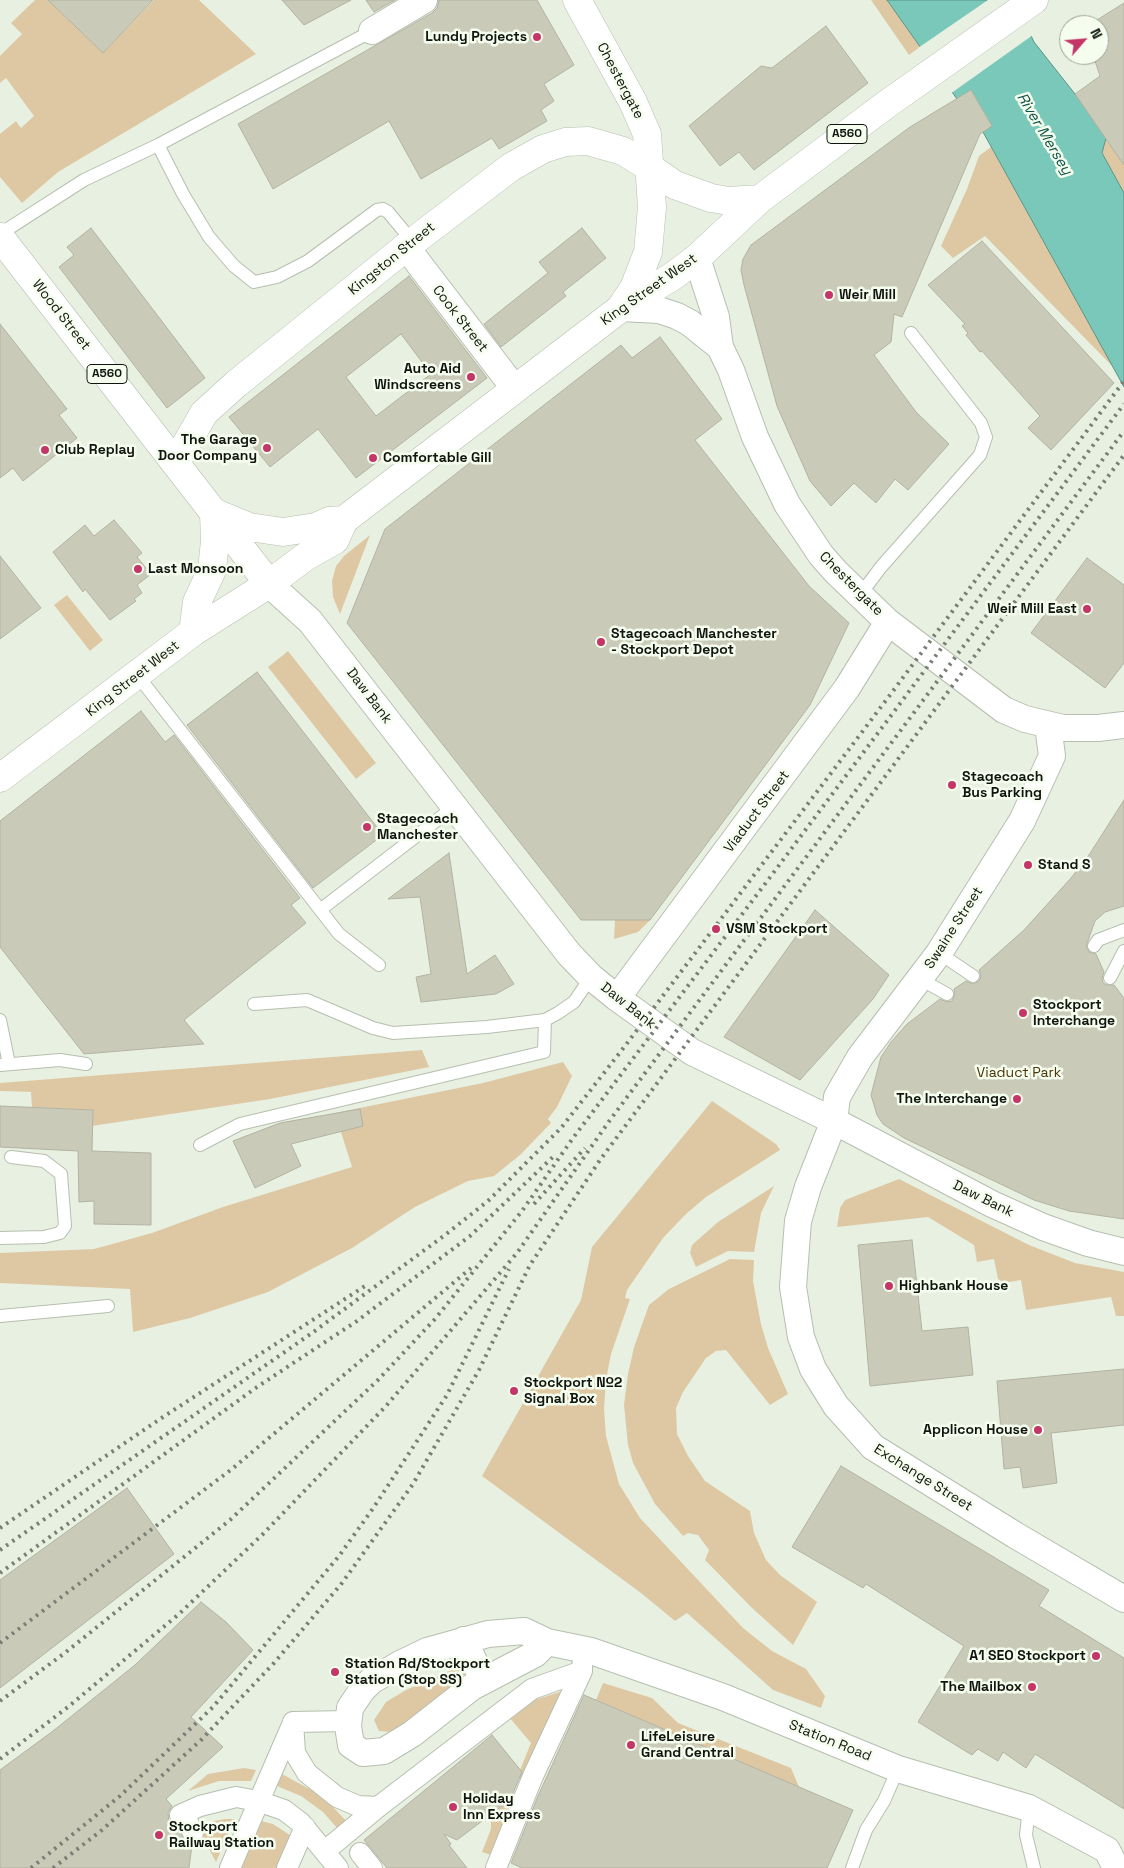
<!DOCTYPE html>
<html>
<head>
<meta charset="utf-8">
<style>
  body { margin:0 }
  #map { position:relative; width:1124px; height:1868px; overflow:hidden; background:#e8f1e1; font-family:"Space Grotesk",sans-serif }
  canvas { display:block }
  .north { position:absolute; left:1059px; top:15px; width:50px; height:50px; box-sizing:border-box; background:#f5feee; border:1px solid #9aa195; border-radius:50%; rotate:63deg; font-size:14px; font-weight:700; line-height:20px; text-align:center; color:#12150f }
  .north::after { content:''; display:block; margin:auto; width:18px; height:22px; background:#c33667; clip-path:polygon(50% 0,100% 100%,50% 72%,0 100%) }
</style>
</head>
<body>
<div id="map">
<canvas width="1124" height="1868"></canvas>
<div class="north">N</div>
</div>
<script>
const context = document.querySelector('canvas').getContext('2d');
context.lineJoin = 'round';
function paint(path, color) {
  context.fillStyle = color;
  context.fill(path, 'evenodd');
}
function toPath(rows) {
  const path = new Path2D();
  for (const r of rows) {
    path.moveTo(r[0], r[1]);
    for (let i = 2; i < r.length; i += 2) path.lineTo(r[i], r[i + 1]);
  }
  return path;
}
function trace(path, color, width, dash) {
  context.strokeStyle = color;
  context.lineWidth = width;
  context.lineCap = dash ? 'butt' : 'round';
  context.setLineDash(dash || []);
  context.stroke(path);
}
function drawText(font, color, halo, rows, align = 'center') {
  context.font = font + ' "Space Grotesk",sans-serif';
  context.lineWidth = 5;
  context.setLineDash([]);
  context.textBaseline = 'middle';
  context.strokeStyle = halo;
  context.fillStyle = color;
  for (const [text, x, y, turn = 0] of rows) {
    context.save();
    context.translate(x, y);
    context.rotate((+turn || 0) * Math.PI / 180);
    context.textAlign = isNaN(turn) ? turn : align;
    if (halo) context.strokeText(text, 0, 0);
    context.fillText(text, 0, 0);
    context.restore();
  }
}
const green = toPath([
  [35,0,48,0,103,53,154,0,199,0,256,54,58,172,22,203,0,177,0,134,16,121,21,128,34,116,6,78,0,83,0,56,22,34,11,23],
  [871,0,887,0,920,47,909,55],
  [1106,138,1124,158,1124,193,1102,153],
  [991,147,1114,368,985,236,953,258,941,246,967,189,979,156],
  [370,535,340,614,333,597,332,581,336,566,344,556],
  [67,595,103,640,90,651,54,605],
  [288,651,376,763,356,779,268,667],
  [615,920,650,920,638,932,614,939],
  [422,1050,429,1067,270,1099,92,1126,93,1110,32,1107,31,1092,0,1091,0,1083],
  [563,1062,572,1076,557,1107,548,1119,551,1123,520,1155,494,1176,468,1181,415,1207,352,1248,268,1292,190,1318,133,1332,130,1289,0,1283,0,1253,94,1249,152,1233,223,1207,352,1167,335,1113,483,1083],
  [712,1101,776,1144,780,1150,706,1197,686,1214,663,1238,627,1290,625,1298,630,1299,611,1354,606,1380,604,1409,606,1436,619,1484,640,1518,743,1628,772,1651,806,1669,825,1696,821,1708,773,1690,687,1613,675,1621,641,1593,482,1476,581,1300,592,1247],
  [899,1179,1029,1245,1075,1263,1124,1272,1124,1316,1116,1316,1111,1297,1026,1310,1021,1280,1004,1283,998,1279,994,1259,977,1262,974,1245,928,1217,837,1227,840,1208,845,1200],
  [774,1186,761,1213,754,1252,728,1251,696,1267,690,1253,692,1245,718,1222],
  [730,1259,754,1260,753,1281,761,1324,768,1348,788,1394,770,1405,726,1350,716,1351,706,1358,683,1392,676,1408,677,1434,688,1456,705,1481,750,1511,754,1533,766,1560,780,1575,817,1602,793,1645,751,1607,705,1560,709,1550,698,1535,688,1533,683,1536,655,1504,633,1463,628,1445,624,1405,628,1374,634,1347,649,1305,669,1289],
  [463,1665,466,1674,421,1711,391,1732,379,1731,374,1720,386,1702,406,1690],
  [603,1683,652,1698,678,1723,791,1768,799,1787,596,1700],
  [563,1691,526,1781,514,1777,520,1770,531,1743,509,1717,531,1701],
  [244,1768,256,1770,251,1781,219,1781,188,1791,208,1774],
  [282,1774,324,1797,346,1821,337,1828,323,1812,301,1796,277,1786],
  [513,1798,491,1855,482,1852,491,1829,491,1815],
  [225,1819,235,1819,216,1862,198,1829,214,1821],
  [261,1821,273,1824,293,1837,284,1868,240,1868]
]);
const water = toPath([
  [887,0,1014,0,1034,42,1075,94,1106,138,1102,153,1124,193,1124,387,983,132,992,126,957,99,887,0]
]);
const pier = toPath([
  [988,0,1016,0,1033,35,950,94,918,48]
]);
const building = toPath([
  [48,0,153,0,103,53,48,0],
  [282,0,351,0,304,25,282,0],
  [366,0,395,0,374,12,366,0],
  [439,0,537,0,574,65,544,84,554,101,541,110,547,121,499,149,492,138,421,179,389,121,273,189,238,124,432,13,437,8,439,0],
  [1124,3,1124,165,1075,94,1100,76,1093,55,1099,55,1099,25,1089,25,1124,3],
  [826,26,868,83,754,170,739,152,720,166,689,126,761,66,772,68,826,26],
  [971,90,992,126,980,134,902,317,894,314,891,342,874,355,916,412,949,444,908,490,895,479,876,503,854,483,831,506,810,481,777,406,744,285,741,270,743,259,751,245,910,127,971,90],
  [91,228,205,378,167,408,59,267,74,255,67,247,91,228],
  [582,228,606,258,563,292,566,296,501,347,484,324,548,273,539,262,582,228],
  [982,241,1114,383,1051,450,1028,428,1040,416,982,351,980,352,966,335,968,333,962,326,965,324,928,285,982,241],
  [409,276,487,378,356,478,318,429,270,467,229,417,409,276],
  [401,334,431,374,376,416,346,377,401,334],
  [0,324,67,409,59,415,77,438,23,481,13,468,0,478,0,324],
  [660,337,722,419,695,440,809,586,849,623,810,705,650,920,581,920,347,623,385,529,621,345,632,358,660,337],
  [114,520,142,553,137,557,151,574,137,585,142,593,134,599,136,601,110,620,85,589,83,592,53,552,85,525,94,536,114,520],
  [0,556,41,608,0,639,0,556],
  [1087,558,1124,585,1124,663,1105,688,1031,633,1087,558],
  [257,672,383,835,313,888,187,725,257,672],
  [141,711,165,742,174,735,300,898,291,905,306,923,184,1020,204,1044,84,1054,0,947,0,821,141,711],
  [1124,800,1124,906,1105,912,1095,921,1086,946,1089,952,1096,954,1104,972,1102,978,1103,983,1107,985,1114,985,1124,998,1124,1219,1069,1211,1034,1200,904,1138,883,1124,877,1115,871,1095,881,1057,891,1042,907,1024,940,999,947,1002,952,1001,955,994,954,989,966,981,973,984,979,981,981,976,979,970,1024,930,1071,878,1089,855,1124,800],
  [449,853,467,974,495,955,514,984,496,994,421,1002,416,977,431,974,420,897,388,899,449,853],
  [815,910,889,975,873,999,800,1080,724,1037,815,910],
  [0,1106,93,1110,92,1151,151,1153,151,1225,94,1224,94,1201,79,1202,78,1151,0,1147,0,1106],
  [360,1109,363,1126,291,1144,301,1166,255,1188,233,1141,280,1123,360,1109],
  [912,1240,922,1331,968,1327,973,1375,870,1386,858,1245,912,1240],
  [1124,1369,1124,1425,1051,1433,1057,1483,1023,1488,1020,1467,1004,1469,997,1381,1124,1369],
  [841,1466,1049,1590,1039,1606,1124,1658,1124,1809,1035,1754,1026,1768,1003,1752,998,1761,978,1749,972,1755,918,1722,964,1646,866,1584,863,1588,792,1547,841,1466],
  [127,1488,174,1554,0,1688,0,1580,127,1488],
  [201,1602,226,1622,253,1650,191,1717,223,1747,166,1799,172,1806,168,1813,169,1820,177,1826,186,1842,192,1845,189,1868,0,1868,0,1770,53,1731,135,1665,201,1602],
  [584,1695,853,1810,827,1868,522,1868,511,1863,538,1796,584,1695],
  [492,1735,522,1772,510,1800,457,1840,444,1834,451,1844,449,1845,467,1868,387,1868,364,1840,492,1735]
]);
const service = toPath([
  [158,145,183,194,209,237,234,266,254,282,277,277,308,261,377,210,383,209,388,212,413,242],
  [0,234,84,180,158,145,372,31],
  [860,595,881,567,980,455,986,437,981,423,911,333],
  [138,676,339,934,379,965],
  [320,910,454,807],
  [1094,946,1098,940,1124,930],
  [939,953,973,976],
  [1110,978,1124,951],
  [920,979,947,994],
  [254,1004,307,1000,373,1028,393,1033,487,1027,545,1020,558,1013,574,1002,591,977],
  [0,1020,9,1064],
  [0,1065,60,1060,86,1064],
  [200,1145,240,1124,544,1052,545,1020],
  [0,1238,44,1237,60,1233,65,1226,61,1174,44,1161,11,1157],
  [0,1316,108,1306],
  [1029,1808,1026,1835,1034,1868],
  [852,1868,866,1830,884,1801,898,1769]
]);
const pedestrian = toPath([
  [293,1722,295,1753,307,1773,337,1797,358,1806,378,1807,532,1689,582,1671],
  [293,1722,348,1721],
  [184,1813,193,1833],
  [180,1815,200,1806,236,1797,258,1801,284,1810,301,1823,338,1868],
  [325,1851,378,1807],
  [360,1853,372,1868],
  [230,1868,292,1725],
  [287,1868,305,1827],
  [496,1868,533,1776,582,1671,582,1665]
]);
const minor = toPath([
  [372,31,424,0],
  [406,247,515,389],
  [697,258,716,317,720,347,731,370,755,437,787,504,821,555,836,572,888,622,1004,710,1025,719,1063,728,1098,728,1124,725],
  [621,308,659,310,677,316,690,323,720,347],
  [269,584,310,621,569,954,591,977,617,998,692,1052,834,1121,992,1204,1043,1227,1088,1243,1124,1252],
  [1048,725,1052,756,1022,821,939,953,860,1057,837,1097,834,1121,808,1187,798,1221,793,1287,801,1337,813,1369,836,1406,873,1447,1015,1535,1124,1599],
  [617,998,847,688,888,622],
  [464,1640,483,1680],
  [547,1642,535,1654,472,1687,412,1734,384,1751,363,1753,351,1745,348,1726,350,1708,362,1690,371,1681,400,1664,427,1651,488,1634,524,1631,547,1642,591,1651,723,1697,898,1769,1029,1808,1107,1850,1116,1868]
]);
const tertiary = toPath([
  [176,462,204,413,236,384,406,247,511,167,543,149,565,142,588,141,623,151,649,167]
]);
const secondary = toPath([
  [193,632,197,602,212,570,215,541,214,512],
  [0,778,193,632,269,584]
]);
const primary = toPath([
  [577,0,633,102,647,134,652,207,648,252,634,288,622,306],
  [649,167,675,185,711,198,729,201,760,199],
  [0,237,269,584,305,557,335,540,344,520,621,308,673,276,697,258,760,199,887,104,1034,0],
  [215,513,249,527,283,532,316,527,329,521,344,520]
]);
const rail = toPath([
  [534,1204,585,1148],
  [0,1528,163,1417,365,1286],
  [0,1550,312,1333,445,1235,488,1201,561,1128,625,1046,890,695,1124,381],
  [0,1573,257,1387,357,1321,470,1236,555,1155],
  [0,1643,232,1469,471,1268],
  [0,1701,66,1652,230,1520,378,1380,435,1319,522,1211,573,1138,771,876,1124,404],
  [0,1759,68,1707,179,1614,263,1534,386,1406,517,1253,610,1120,1124,431],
  [31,1868,120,1796,213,1707,339,1556,374,1507,447,1395,509,1269],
  [53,1868,102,1830,201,1740,274,1663,342,1583,413,1484,479,1370,530,1265,600,1160,1124,455]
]);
const markers = [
  [537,37,5,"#c33667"],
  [829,295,5,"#c33667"],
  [471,377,5,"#c33667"],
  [267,448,5,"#c33667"],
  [45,450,5,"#c33667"],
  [373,458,5,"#c33667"],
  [138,569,5,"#c33667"],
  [1087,609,5,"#c33667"],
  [601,642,5,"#c33667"],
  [952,785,5,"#c33667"],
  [367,827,5,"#c33667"],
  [1028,865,5,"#c33667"],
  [716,929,5,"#c33667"],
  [1023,1013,5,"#c33667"],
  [1017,1099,5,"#c33667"],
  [889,1286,5,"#c33667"],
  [514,1391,5,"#c33667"],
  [1038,1430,5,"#c33667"],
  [1096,1656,5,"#c33667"],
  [335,1672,5,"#c33667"],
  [1032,1687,5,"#c33667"],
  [631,1745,5,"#c33667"],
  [453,1807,5,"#c33667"],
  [159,1835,5,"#c33667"]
];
const shields = [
  [847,134,40],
  [107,374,40]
];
const shieldNames = [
  ["A560",847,134],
  ["A560",107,374]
];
const poiNames = [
  ["Lundy Projects",527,37,"right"],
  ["Weir Mill",839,295],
  ["Auto Aid",461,369,"right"],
  ["Windscreens",461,385,"right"],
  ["The Garage",257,440,"right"],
  ["Door Company",257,456,"right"],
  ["Club Replay",55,450],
  ["Comfortable Gill",383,458],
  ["Last Monsoon",148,569],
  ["Weir Mill East",1077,609,"right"],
  ["Stagecoach Manchester",611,634],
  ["- Stockport Depot",611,650],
  ["Stagecoach",962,777],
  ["Bus Parking",962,793],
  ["Stagecoach",377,819],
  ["Manchester",377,835],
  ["Stand S",1038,865],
  ["VSM Stockport",726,929],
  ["Stockport",1033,1005],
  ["Interchange",1033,1021],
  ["The Interchange",1007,1099,"right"],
  ["Highbank House",899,1286],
  ["Stockport №2",524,1383],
  ["Signal Box",524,1399],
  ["Applicon House",1028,1430,"right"],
  ["A1 SEO Stockport",1086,1656,"right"],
  ["Station Rd/Stockport",345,1664],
  ["Station (Stop SS)",345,1680],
  ["The Mailbox",1022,1687,"right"],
  ["LifeLeisure",641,1737],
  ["Grand Central",641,1753],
  ["Holiday",463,1799],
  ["Inn Express",463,1815],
  ["Stockport",169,1827],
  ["Railway Station",169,1843]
];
const streetNames = [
  ["Chestergate",620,81,62],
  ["Kingston Street",392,259,-39],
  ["King Street West",649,290,-35],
  ["Wood Street",61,315,52],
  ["Cook Street",460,319,52],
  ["Chestergate",851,584,45],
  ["King Street West",133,679,-38],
  ["Daw Bank",369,696,53],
  ["Viaduct Street",757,812,-53],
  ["Swaine Street",954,928,-57],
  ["Daw Bank",628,1006,38],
  ["Daw Bank",983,1199,26],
  ["Exchange Street",923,1478,32],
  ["Station Road",830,1741,22]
];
const parkNames = [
  ["Viaduct Park",1019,1073]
];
const waterNames = [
  ["River Mersey",1044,134,59]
];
paint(green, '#dec8a4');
paint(water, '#7ac8ba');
trace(water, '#5b9287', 1);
paint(pier, '#e8f1e1');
paint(building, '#cacab9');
trace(building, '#b2b2a1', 1);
trace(service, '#b6bfaf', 14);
trace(pedestrian, '#b6bfaf', 22);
trace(minor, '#b6bfaf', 28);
trace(tertiary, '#b6bfaf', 29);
trace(secondary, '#b6bfaf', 29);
trace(primary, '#b6bfaf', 29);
trace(service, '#fff', 12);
trace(pedestrian, '#fff', 20);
trace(minor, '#fff', 26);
trace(tertiary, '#fff', 28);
trace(secondary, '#fff', 28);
trace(primary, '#fff', 28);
trace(rail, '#797f74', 4, [2.5, 5]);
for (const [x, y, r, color] of markers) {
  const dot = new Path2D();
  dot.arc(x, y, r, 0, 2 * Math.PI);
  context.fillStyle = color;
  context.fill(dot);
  trace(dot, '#f5feee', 2);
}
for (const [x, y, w] of shields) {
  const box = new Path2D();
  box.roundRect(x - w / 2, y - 9.5, w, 19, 4);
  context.fillStyle = '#f5feee';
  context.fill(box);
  trace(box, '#12150f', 1);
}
drawText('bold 12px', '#12150f', null, shieldNames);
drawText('bold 14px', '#12150f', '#f5feee', poiNames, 'left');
drawText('14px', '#12150f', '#f5feee', streetNames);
drawText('14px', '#4b3508', '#f5feee', parkNames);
drawText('italic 15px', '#0f534a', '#f5feee', waterNames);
</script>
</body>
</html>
